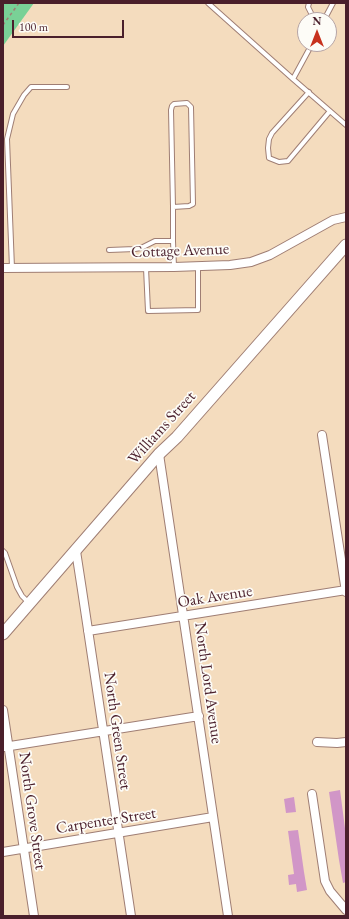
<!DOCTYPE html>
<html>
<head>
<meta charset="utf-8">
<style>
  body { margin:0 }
  #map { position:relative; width:349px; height:919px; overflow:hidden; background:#f4dcbe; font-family:"EB Garamond",serif }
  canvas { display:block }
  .frame { position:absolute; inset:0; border:4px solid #4a1f2b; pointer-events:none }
  .north { position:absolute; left:297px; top:12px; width:40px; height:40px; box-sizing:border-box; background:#fdfcf7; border:1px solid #b5a4a5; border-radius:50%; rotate:0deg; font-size:11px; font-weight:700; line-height:16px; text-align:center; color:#4a1f2b }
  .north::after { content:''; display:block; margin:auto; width:14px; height:18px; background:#c8321e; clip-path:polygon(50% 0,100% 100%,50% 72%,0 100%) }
  .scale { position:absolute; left:12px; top:20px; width:112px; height:18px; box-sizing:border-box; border:2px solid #4a1f2b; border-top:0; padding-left:5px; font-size:12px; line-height:14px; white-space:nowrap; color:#4a1f2b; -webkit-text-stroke:3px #fdfcf7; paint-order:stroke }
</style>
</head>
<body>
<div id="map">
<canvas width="349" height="919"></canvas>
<div class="frame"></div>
<div class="north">N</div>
<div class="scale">100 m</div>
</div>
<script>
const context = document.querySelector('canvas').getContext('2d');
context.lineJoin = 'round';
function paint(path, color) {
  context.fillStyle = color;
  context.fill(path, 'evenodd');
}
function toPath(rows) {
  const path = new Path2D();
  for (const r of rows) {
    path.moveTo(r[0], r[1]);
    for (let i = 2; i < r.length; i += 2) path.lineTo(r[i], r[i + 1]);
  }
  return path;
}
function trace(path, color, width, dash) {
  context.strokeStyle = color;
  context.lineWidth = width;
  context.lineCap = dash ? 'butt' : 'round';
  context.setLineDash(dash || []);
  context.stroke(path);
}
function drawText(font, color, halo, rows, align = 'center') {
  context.font = font + ' "EB Garamond",serif';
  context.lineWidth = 3.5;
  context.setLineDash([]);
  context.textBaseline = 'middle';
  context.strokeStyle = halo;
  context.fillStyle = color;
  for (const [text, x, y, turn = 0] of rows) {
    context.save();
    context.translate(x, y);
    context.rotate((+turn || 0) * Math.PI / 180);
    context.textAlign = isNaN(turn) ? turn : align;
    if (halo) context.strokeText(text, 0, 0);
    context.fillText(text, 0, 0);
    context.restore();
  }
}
const green = toPath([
  [3,3,34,3,3,46]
]);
const building = toPath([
  [340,790,346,836,346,882,343,883,339,860,329,792],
  [294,797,296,812,286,813,284,799],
  [298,830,304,872,307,890,297,892,296,884,289,885,288,875,294,874,288,831]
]);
const path = toPath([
  [3,25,19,3]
]);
const service = toPath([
  [208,3,293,79],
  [309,3,308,7,313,17,316,20],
  [324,20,333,3],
  [312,44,293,79,346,125],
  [309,92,272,133,269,139,268,148,269,158,279,162,288,161,330,111],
  [173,207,189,206,193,204,191,107,187,103,174,104,172,106,171,110,173,207,173,241,174,267],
  [109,250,135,249,141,248,155,241,173,241],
  [12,268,7,139,13,114,24,95,31,87,67,87],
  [146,268,148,311,198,310,198,267],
  [3,551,5,553,17,587,22,596,29,603]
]);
const minor = toPath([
  [3,268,174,267,230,265,251,262,270,255,333,220,346,217],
  [322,435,346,592],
  [159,454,228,916],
  [76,551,82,590,131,916],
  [88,631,346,590],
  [3,710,34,916],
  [317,742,337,743,346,742],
  [4,747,199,716],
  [312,794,325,881,330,891,346,910],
  [3,852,213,817]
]);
const tertiary = toPath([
  [3,634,159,454,177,437,346,245]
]);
const streetNames = [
  ["Cottage Avenue",180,251,-2],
  ["Williams Street",162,428,-48],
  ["Oak Avenue",215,597,-9],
  ["North Lord Avenue",208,683,82],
  ["North Green Street",117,731,82],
  ["North Grove Street",32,811,82],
  ["Carpenter Street",106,821,-9]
];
paint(green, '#79d196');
paint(building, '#d196c7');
trace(service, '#9f7e74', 6);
trace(minor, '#9f7e74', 10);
trace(tertiary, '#9f7e74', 13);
trace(path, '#9f7e74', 1.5, [3, 3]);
trace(service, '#fff', 4);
trace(minor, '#fff', 8);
trace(tertiary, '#fff', 11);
drawText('16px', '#4a1f2b', '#fdfcf7', streetNames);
</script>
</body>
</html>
